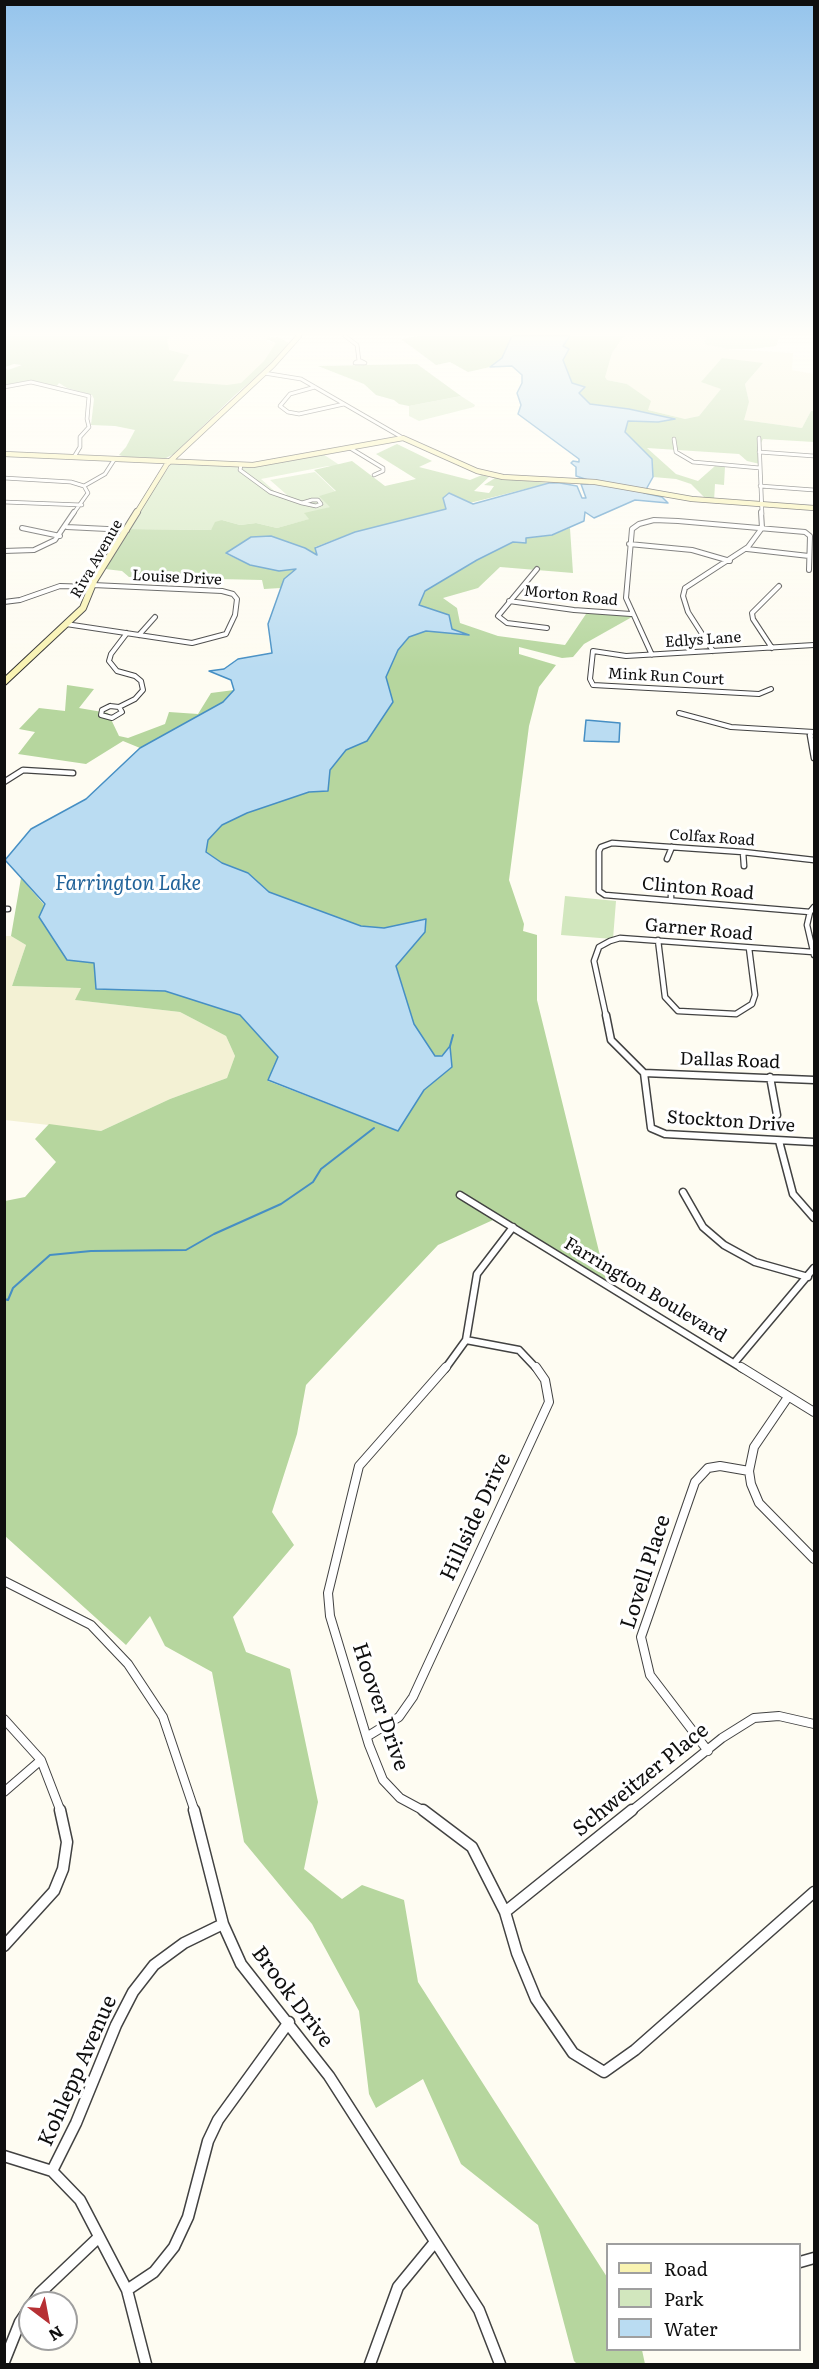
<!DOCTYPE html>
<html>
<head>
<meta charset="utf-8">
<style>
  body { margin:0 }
  #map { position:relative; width:819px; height:2369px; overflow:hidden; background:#fefcf2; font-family:Literata,serif }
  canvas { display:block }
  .frame { position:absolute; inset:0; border:6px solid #0f0f0f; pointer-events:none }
  .legend { position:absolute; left:606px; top:2243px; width:195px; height:108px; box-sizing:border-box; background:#fff; border:2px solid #9f9f9f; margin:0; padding:8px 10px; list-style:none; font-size:18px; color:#0f0f0f }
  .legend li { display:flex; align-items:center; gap:12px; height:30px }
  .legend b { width:30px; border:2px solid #9f9f9f }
  .north { position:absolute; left:18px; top:2291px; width:60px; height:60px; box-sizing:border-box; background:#fff; border:2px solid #9f9f9f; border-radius:50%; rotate:148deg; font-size:16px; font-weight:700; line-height:24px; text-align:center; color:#0f0f0f }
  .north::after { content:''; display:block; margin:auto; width:21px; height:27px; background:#b63034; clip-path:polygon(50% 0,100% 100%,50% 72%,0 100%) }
</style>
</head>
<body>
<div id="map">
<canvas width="819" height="2369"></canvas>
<div class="frame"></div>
<ul class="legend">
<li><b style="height:8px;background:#f9f3b2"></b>Road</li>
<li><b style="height:16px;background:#d2e7be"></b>Park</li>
<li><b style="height:16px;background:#badcf2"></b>Water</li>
</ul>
<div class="north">N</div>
</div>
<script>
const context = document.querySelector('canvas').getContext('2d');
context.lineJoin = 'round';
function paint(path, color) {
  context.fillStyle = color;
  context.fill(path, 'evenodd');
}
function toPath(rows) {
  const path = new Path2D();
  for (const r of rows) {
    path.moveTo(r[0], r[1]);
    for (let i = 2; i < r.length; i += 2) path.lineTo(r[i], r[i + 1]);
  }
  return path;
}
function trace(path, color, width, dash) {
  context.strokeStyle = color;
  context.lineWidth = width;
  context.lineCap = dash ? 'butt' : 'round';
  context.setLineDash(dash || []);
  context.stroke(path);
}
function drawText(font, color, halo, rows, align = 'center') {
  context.font = font + ' Literata,serif';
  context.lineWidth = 6;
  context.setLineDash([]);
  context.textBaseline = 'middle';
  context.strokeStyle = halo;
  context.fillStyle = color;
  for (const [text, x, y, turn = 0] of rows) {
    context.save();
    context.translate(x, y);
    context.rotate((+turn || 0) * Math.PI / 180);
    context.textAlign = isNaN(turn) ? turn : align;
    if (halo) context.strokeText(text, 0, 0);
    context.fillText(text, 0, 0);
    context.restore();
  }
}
const farmland = toPath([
  [166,336,271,336,266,342,292,344,250,386,170,383],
  [624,336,707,336,704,344,727,349,793,353,792,370,814,374,814,411,811,411,802,428,743,420,749,402,745,384,762,364,722,358,702,382,722,389,699,416,685,419,648,410,639,393,627,384,607,380,604,377,612,353],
  [4,936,11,936,26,945,12,986,81,988,76,1000,180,1012,226,1036,235,1056,227,1078,170,1099,101,1131,5,1120]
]);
const green = toPath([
  [707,336,780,336,776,346,753,349,727,349,704,344],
  [461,396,475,405,474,407,419,421,409,416,409,406],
  [323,454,344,468,328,466,261,479,281,497,287,495,270,480,315,472,336,492,320,496,331,507,305,514,310,519,277,528,256,523,240,525,222,520,211,530,125,529,171,464,253,466],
  [565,896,616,901,613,939,561,935]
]);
const forest = toPath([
  [5,336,171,336,167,339,169,350,189,355,173,381,227,385,241,383,264,361,276,343,265,338,278,337,289,343,278,358,235,395,174,454,162,460,125,457,119,455,126,447,135,430,115,426,91,425,94,399,92,395,67,388,59,383,57,386,27,381,5,385,5,368,8,370,22,365,14,364,5,367],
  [418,336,512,336,502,358,490,367,468,372,450,362,436,365,401,339],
  [570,336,624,336,612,353,605,377,607,380,627,384,651,401,648,410,685,419,699,416,721,389,701,382,722,358,763,363,745,384,749,402,744,420,802,428,811,411,814,411,814,442,763,439,758,449,760,464,747,461,739,454,647,448,676,474,698,481,715,466,725,467,724,485,715,484,714,501,708,501,691,484,676,479,653,477,652,459,625,432,627,421,658,422,673,419,590,404,579,393,584,387,572,384,562,360,569,349,563,346],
  [417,364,461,396,409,406,399,404,394,400,376,395,364,384,318,366],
  [397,444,432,461,419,467,470,480,482,475,489,477,474,491,489,493,494,486,484,485,495,478,549,483,355,532,315,547,317,555,305,548,226,554,250,565,279,571,297,569,284,579,281,588,264,589,262,580,129,577,122,571,105,569,125,529,211,530,215,522,222,520,240,525,256,523,277,528,309,519,304,513,330,507,319,496,336,491,314,470,352,461,385,486,416,479,376,454],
  [570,528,573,573,500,567,478,588,443,598,457,608,460,623,498,636,565,645,588,611,630,613,632,617,584,644,573,657,562,658,519,647,519,654,556,665,539,687,529,726,509,880,524,924,523,931,537,935,537,1000,608,1288,493,1220,438,1245,306,1385,297,1434,272,1512,294,1545,233,1617,246,1652,290,1669,318,1802,304,1869,342,1899,362,1885,404,1900,418,1982,607,2277,608,2350,642,2350,645,2364,577,2364,574,2361,538,2225,461,2164,423,2079,376,2108,369,2094,359,2011,312,1924,244,1842,212,1672,165,1646,150,1616,126,1645,5,1536,5,1201,25,1197,56,1162,35,1139,49,1124,101,1131,170,1099,227,1078,235,1056,226,1036,180,1012,75,1000,81,988,12,986,26,945,11,936,21,878,94,963,96,989,165,991,240,1015,278,1057,268,1081,398,1131,424,1090,452,1067,444,1054,438,1057,433,1054,414,1024,396,966,425,932,426,919,384,928,361,926,269,892,248,873,222,863,205,852,208,840,222,825,247,813,309,792,328,791,330,770,345,750,367,741,386,677,398,650,409,637,426,631,466,634,452,629,448,615,419,605,425,591,477,560,513,542,526,543,526,538,552,535],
  [67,685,94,689,79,708,108,713,119,736,128,738,165,724,169,712,198,714,211,693,234,690,223,702,140,748,123,741,86,764,18,754,35,732,19,729,39,708,65,711]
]);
const water = toPath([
  [512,336,570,336,563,346,569,349,563,360,572,383,585,387,579,393,590,404,629,409,675,419,658,422,628,421,625,432,652,459,653,477,644,493,662,497,668,503,635,500,594,518,585,512,584,521,552,535,526,538,526,543,513,542,477,560,425,591,419,605,449,615,452,629,469,635,426,631,409,637,398,650,386,677,393,702,367,741,346,750,330,770,328,791,309,792,247,813,222,825,208,840,206,852,222,863,248,873,269,892,361,926,384,928,426,919,425,932,396,966,414,1024,435,1056,442,1056,450,1046,452,1067,424,1090,398,1131,268,1080,278,1057,240,1015,165,991,96,989,94,963,67,960,39,917,45,904,5,860,31,829,86,799,140,748,223,702,234,690,231,680,209,671,224,669,238,659,272,653,268,624,284,579,296,569,279,571,250,565,226,553,251,537,271,536,305,548,317,555,315,548,355,532,446,509,443,498,449,493,473,504,549,483,560,483,577,486,582,498,586,498,581,484,588,484,588,480,576,476,576,467,571,463,573,461,579,462,579,459,518,414,521,405,517,393,522,383,522,375,512,366,490,367,502,358,512,336],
  [586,720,620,723,619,742,584,741,586,720]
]);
const streamFar1 = toPath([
  [4,338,9,336]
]);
const stream = toPath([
  [450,1046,453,1035],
  [4,1299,8,1300,13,1288,50,1255,91,1251,186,1250,214,1234,281,1204,313,1182,321,1169,374,1128]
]);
const streetFar5 = toPath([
  [345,336,357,345,359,361],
  [361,361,365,363,355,363,356,362,361,361],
  [264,373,301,379,403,438],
  [4,387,31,382,89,396,87,419,89,427,80,437,80,447,74,457],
  [315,387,290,394,280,406,288,412,299,414,344,404],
  [759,438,762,514],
  [674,439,676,452,693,462,760,468],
  [350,448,383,468,383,471,374,475],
  [759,452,814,456],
  [241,465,240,470,270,492,302,503],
  [4,478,71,482,84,486,88,493,73,514],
  [84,486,105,474,114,460],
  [760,486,814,490],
  [312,500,318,500,321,504,316,506,302,503,312,500],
  [4,502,82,505]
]);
const streetFar4 = toPath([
  [67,527,127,530],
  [22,528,60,536],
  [629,544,692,550,730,561],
  [747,549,809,556],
  [4,551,34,550,55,540,74,512],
  [537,569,498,616,507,623,547,628],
  [509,601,574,610,631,614],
  [4,602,20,600,60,586,92,587],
  [66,624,192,643,226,634,235,615,237,599,233,594,222,591,93,585],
  [139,635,155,617],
  [772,648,753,619,752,613,779,586],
  [713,651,688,612,683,596,685,588,748,547,762,528,761,512],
  [652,655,626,598,632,529,639,524,654,520,678,521,805,532,810,536,809,570],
  [771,689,759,694,593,685,590,679,593,651,626,656,814,645],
  [110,706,119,707,122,712,112,718,101,715,102,710,110,706],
  [119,707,135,699,143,690,141,681,135,676,117,671,109,661,111,654,127,633],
  [679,713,731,727,814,732],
  [810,732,811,736]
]);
const streetFar3 = toPath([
  [810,735,814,758],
  [4,782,23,770,73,773],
  [743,852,744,866],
  [667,859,672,847],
  [671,888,671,900],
  [814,907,810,912,807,925,814,955],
  [4,909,8,909],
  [810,912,605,895,599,891,599,851,601,847,612,843,743,852,814,860],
  [658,940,665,997,678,1011,736,1014,752,1004,755,995,749,948],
  [606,1016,594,961,599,947,610,941,620,938,813,952]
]);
const streetFar2 = toPath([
  [606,1015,611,1040,644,1073,651,1128,665,1134,814,1142],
  [644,1073,814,1080],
  [770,1077,777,1115],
  [779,1141,793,1194,814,1218],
  [683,1192,703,1227,724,1245,755,1262,808,1277],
  [460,1195,743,1369],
  [466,1340,519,1350,537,1369],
  [735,1362,814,1268],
  [445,1369,466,1340,477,1274,513,1227]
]);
const streetFar1 = toPath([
  [741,1367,814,1412],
  [788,1397,754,1447,749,1471,751,1484,759,1503,814,1559],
  [4,1581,91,1625,128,1664,163,1717,195,1812],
  [4,1719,41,1760,61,1812],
  [368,1736,399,1717,413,1697,549,1402,545,1380,536,1367],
  [708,1751,650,1675,641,1637,695,1482,708,1468,720,1466,749,1471],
  [4,1792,41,1760],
  [426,1812,400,1798,383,1780,369,1745,330,1616,328,1593,359,1466,446,1367],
  [630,1812,722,1738,754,1718,779,1716,814,1724]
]);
const street = toPath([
  [194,1810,223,1924,241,1964,329,2076,479,2310,500,2364],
  [423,1810,472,1847,505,1912,517,1953,536,1999,573,2053,604,2072,635,2050,814,1892],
  [505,1912,632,1810],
  [4,1946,54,1891,63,1869,67,1842,60,1810],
  [4,2156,52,2171,80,2200,127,2290,146,2364],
  [52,2171,76,2123,116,2025,133,1992,154,1965,184,1943,223,1924],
  [800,2262,814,2258],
  [127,2290,154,2272,174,2247,188,2217,208,2141,218,2120,289,2022],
  [33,2303,40,2293,99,2237],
  [4,2362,20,2322,30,2307],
  [370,2364,398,2287,435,2242]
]);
const secondaryFar1 = toPath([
  [4,454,253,465,403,438,477,471,503,477,595,482,692,499,814,508],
  [136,514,167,464,273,365,299,336]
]);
const secondary = toPath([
  [4,682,83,608,94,581,137,512]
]);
const farStreetnames = [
  ["Riva Avenue",97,559,-60],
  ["Louise Drive",177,578,3],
  ["Morton Road",571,596,6],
  ["Edlys Lane",703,640,-4],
  ["Mink Run Court",666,677,3],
  ["Colfax Road",712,838,4]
];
const streetNames = [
  ["Clinton Road",698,889,5],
  ["Garner Road",699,930,5],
  ["Dallas Road",730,1061,2],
  ["Stockton Drive",731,1122,4],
  ["Farrington Boulevard",645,1290,31]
];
const waterNames = [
  ["Farrington Lake",128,884]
];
const nearStreetnames = [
  ["Hillside Drive",476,1517,-65],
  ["Lovell Place",646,1572,-72],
  ["Hoover Drive",380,1707,71],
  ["Schweitzer Place",641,1780,-39],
  ["Brook Drive",292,1997,53],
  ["Kohlepp Avenue",78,2071,-66]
];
paint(farmland, '#f3f1d4');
paint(green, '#d2e7be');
paint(forest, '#b6d69e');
paint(water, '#badcf2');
trace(water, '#468fc4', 1.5);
trace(streamFar1, '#468fc4', 1.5);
trace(stream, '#468fc4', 2);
trace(streetFar5, '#424242', 4.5);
trace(streetFar4, '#424242', 6);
trace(streetFar3, '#424242', 7);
trace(streetFar2, '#424242', 9);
trace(streetFar1, '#424242', 10);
trace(street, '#424242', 13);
trace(secondaryFar1, '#313131', 6);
trace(secondary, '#313131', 8);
trace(streetFar5, '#fff', 3);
trace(streetFar4, '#fff', 4);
trace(streetFar3, '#fff', 4.5);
trace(streetFar2, '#fff', 6);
trace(streetFar1, '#fff', 8);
trace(street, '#fff', 10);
trace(secondaryFar1, '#f9f3b2', 4.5);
trace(secondary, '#f9f3b2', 6);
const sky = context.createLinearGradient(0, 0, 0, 668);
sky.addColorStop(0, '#95c4ec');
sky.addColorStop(0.5, '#fffef9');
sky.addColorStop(1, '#fffef900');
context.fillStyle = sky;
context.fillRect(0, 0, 819, 668);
drawText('15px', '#0f0f0f', '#fff', farStreetnames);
drawText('18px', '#0f0f0f', '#fff', streetNames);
drawText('italic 20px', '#206299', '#fff', waterNames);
drawText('21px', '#0f0f0f', '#fff', nearStreetnames);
</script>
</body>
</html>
